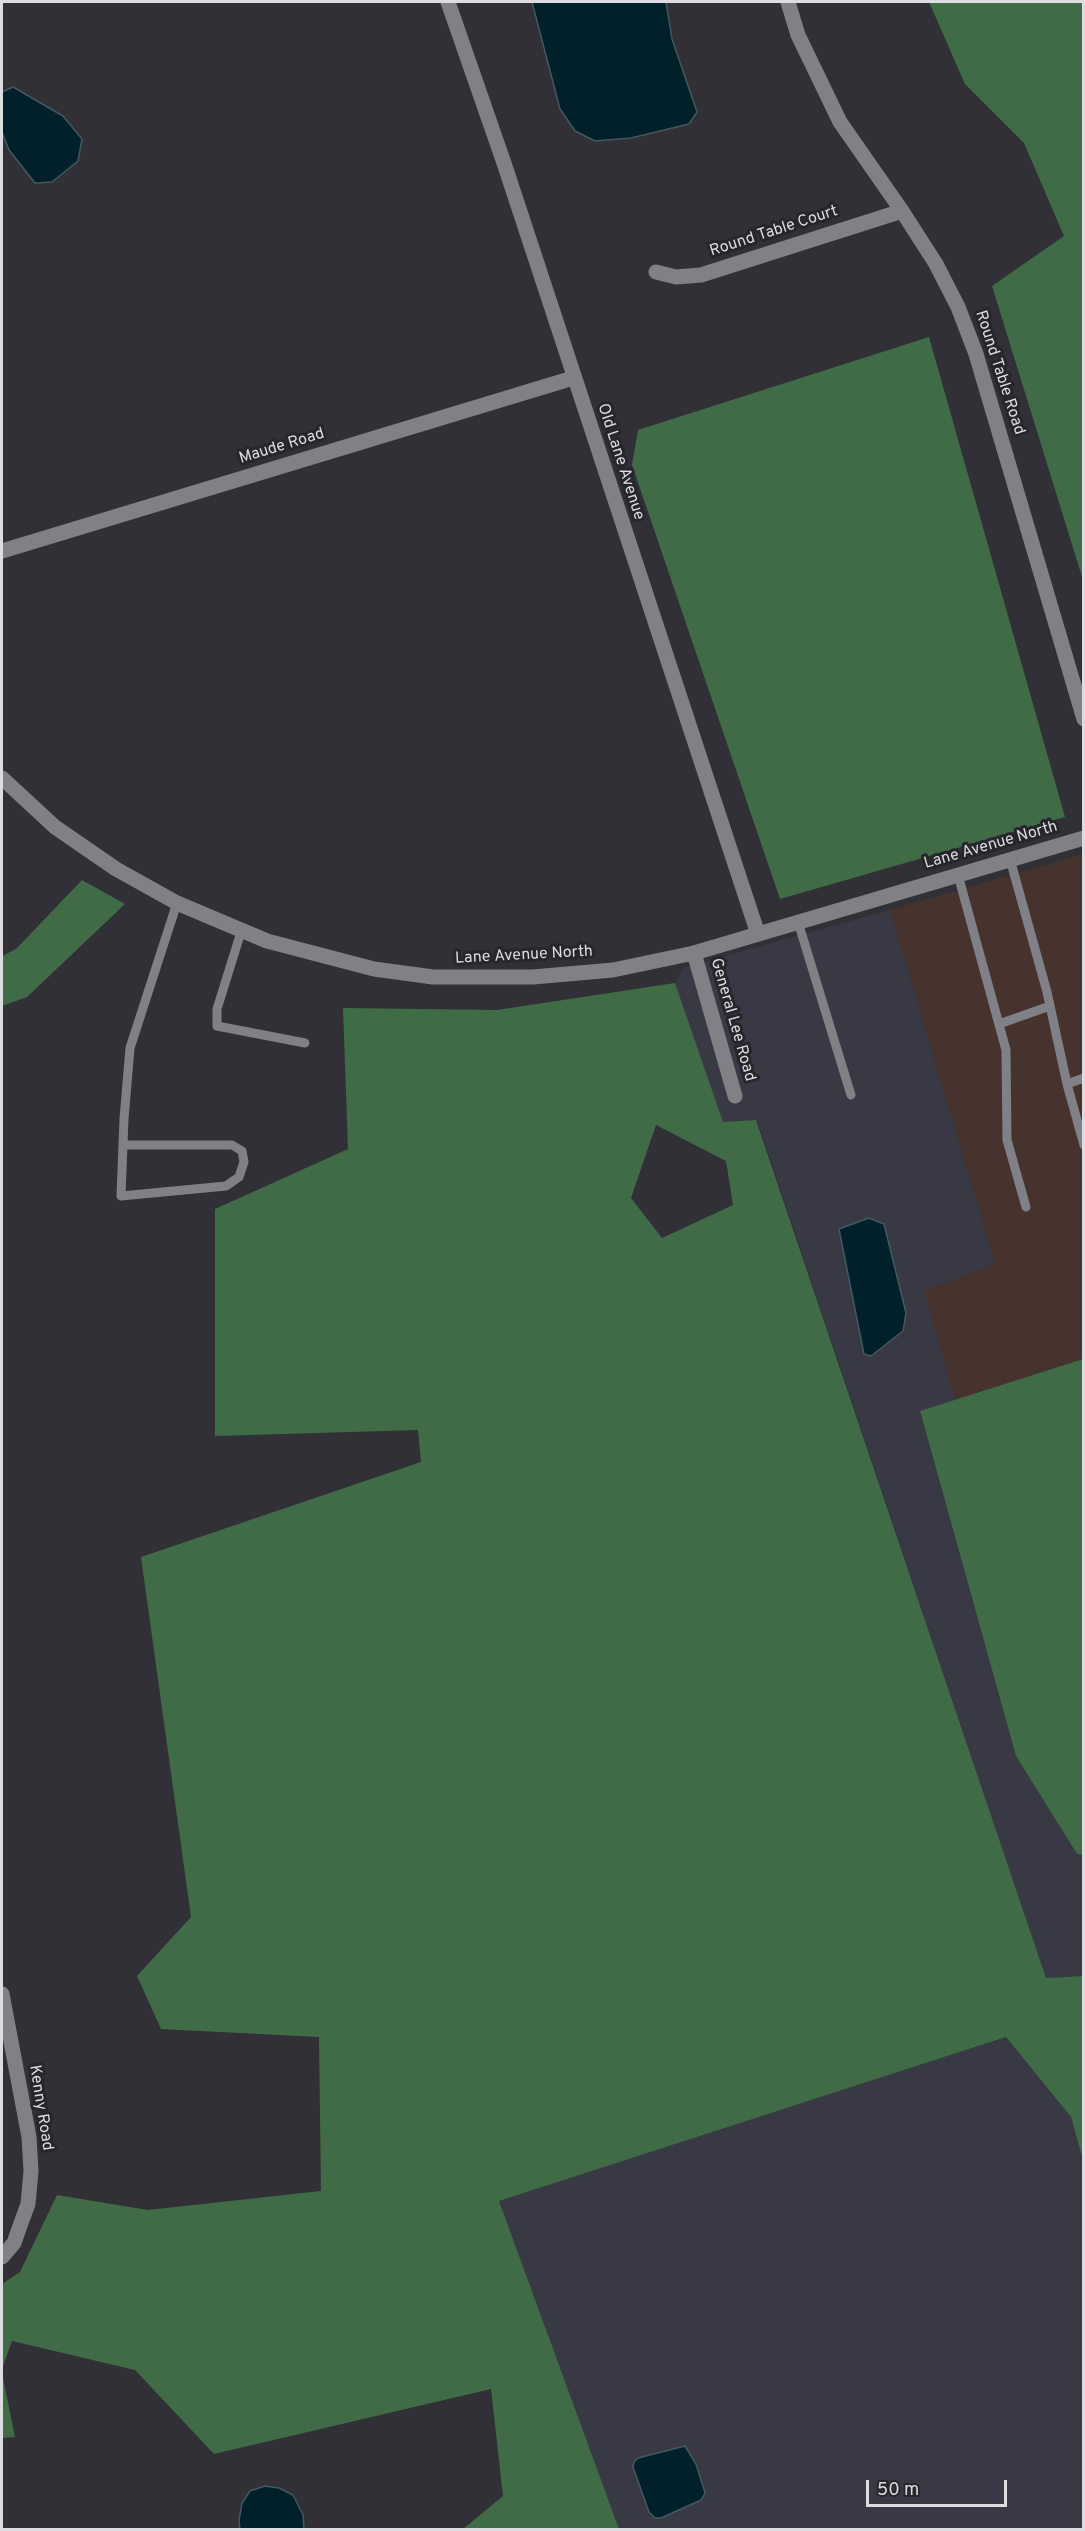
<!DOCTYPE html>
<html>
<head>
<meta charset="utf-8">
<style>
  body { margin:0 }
  #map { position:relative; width:1085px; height:2531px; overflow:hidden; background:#303036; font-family:Overpass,sans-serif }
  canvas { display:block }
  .frame { position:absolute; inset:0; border:3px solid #dddde1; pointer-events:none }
  .scale { position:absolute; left:866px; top:2480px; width:141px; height:27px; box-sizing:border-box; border:3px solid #dddde1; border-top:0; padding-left:8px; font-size:18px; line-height:21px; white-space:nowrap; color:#dddde1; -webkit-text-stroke:4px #26262c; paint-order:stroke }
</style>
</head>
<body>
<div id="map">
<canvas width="1085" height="2531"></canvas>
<div class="frame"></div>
<div class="scale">50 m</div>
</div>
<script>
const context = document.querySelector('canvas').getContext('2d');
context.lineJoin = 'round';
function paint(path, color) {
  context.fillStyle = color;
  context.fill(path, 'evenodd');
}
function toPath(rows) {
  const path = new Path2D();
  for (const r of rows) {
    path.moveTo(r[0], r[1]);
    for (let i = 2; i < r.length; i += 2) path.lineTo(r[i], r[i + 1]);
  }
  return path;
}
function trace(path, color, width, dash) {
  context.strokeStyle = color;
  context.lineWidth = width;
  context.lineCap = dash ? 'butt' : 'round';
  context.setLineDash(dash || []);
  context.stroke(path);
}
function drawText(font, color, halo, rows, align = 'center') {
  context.font = font + ' Overpass,sans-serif';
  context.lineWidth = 6;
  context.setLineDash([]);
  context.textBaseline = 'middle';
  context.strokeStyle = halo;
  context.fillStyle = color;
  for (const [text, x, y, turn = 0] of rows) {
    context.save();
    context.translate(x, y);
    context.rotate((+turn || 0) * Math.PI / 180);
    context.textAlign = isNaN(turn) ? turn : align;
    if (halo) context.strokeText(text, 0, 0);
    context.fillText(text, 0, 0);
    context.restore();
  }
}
const commercial = toPath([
  [1083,854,1083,1359,955,1400,923,1291,995,1264,890,910]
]);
const built = toPath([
  [890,910,995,1264,924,1291,955,1400,920,1412,1016,1756,1077,1854,1083,1855,1083,1976,1046,1978,757,1120,723,1123,675,983,683,968],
  [1006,2037,1071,2117,1083,2160,1083,2529,619,2529,499,2201]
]);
const forest = toPath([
  [929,2,1083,2,1083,580,992,286,1064,236,1024,143,965,84],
  [929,337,1065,817,780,899,632,465,638,430],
  [82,880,125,904,27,997,2,1006,2,956,16,949],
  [675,983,723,1122,756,1120,1046,1978,1083,1976,1083,2160,1071,2117,1006,2037,499,2201,619,2529,463,2529,503,2496,491,2389,214,2454,135,2370,12,2341,2,2369,2,2284,20,2272,57,2195,148,2210,321,2191,319,2037,161,2029,137,1976,191,1917,141,1557,421,1462,418,1430,215,1436,215,1209,348,1149,343,1008,497,1010],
  [656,1125,726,1161,733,1205,662,1238,631,1198],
  [1083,1359,1084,1359,1083,1855,1077,1854,1016,1756,920,1411],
  [2,2373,15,2437,2,2438]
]);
const water = toPath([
  [532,2,666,2,672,39,697,112,689,124,631,138,595,141,575,131,560,109,532,2],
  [13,87,63,116,82,139,78,161,52,182,35,183,9,150,2,132,2,92,13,87],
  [869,1218,884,1224,906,1313,903,1331,871,1356,864,1354,839,1229,869,1218],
  [685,2446,696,2464,705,2493,701,2500,661,2518,655,2518,649,2512,633,2467,634,2462,638,2458,685,2446],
  [265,2486,279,2488,293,2495,303,2515,304,2529,240,2529,239,2521,242,2503,250,2491,265,2486]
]);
const service = toPath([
  [1010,859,1047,992,1067,1084,1084,1078],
  [958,875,1006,1050,1007,1140,1026,1207],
  [798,922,851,1095],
  [241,932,217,1009,217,1026,305,1043],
  [999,1024,1050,1006],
  [1067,1084,1084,1145],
  [123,1145,232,1145,242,1151,244,1162,239,1177,226,1186,121,1196,124,1119,130,1048,177,903]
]);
const minor = toPath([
  [448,2,504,163,758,934],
  [788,2,798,35,840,122,902,211,936,264,958,307,976,354,1084,719],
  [656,272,676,277,701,275,902,211],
  [2,551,573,378],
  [694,953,735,1096],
  [2,1994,29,2137,31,2171,28,2204,21,2223,14,2243,2,2257]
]);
const secondary = toPath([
  [2,778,55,827,116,869,177,903,267,941,374,969,433,977,533,977,613,970,694,953,1084,838]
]);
const streetNames = [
  ["Round Table Court",774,232,-18],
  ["Round Table Road",999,373,72],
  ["Maude Road",282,447,-17],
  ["Old Lane Avenue",620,462,72],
  ["Lane Avenue North",991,846,-16],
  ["Lane Avenue North",524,956,-3],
  ["General Lee Road",732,1020,74],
  ["Kenny Road",40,2108,81]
];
paint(commercial, '#47332e');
paint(built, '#393945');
paint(forest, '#406b47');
paint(water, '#00202a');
trace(water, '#425961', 1.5);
trace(service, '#808087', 9);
trace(minor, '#808087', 15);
trace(secondary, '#808087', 15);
drawText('16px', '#dddde1', '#26262c', streetNames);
</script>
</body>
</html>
